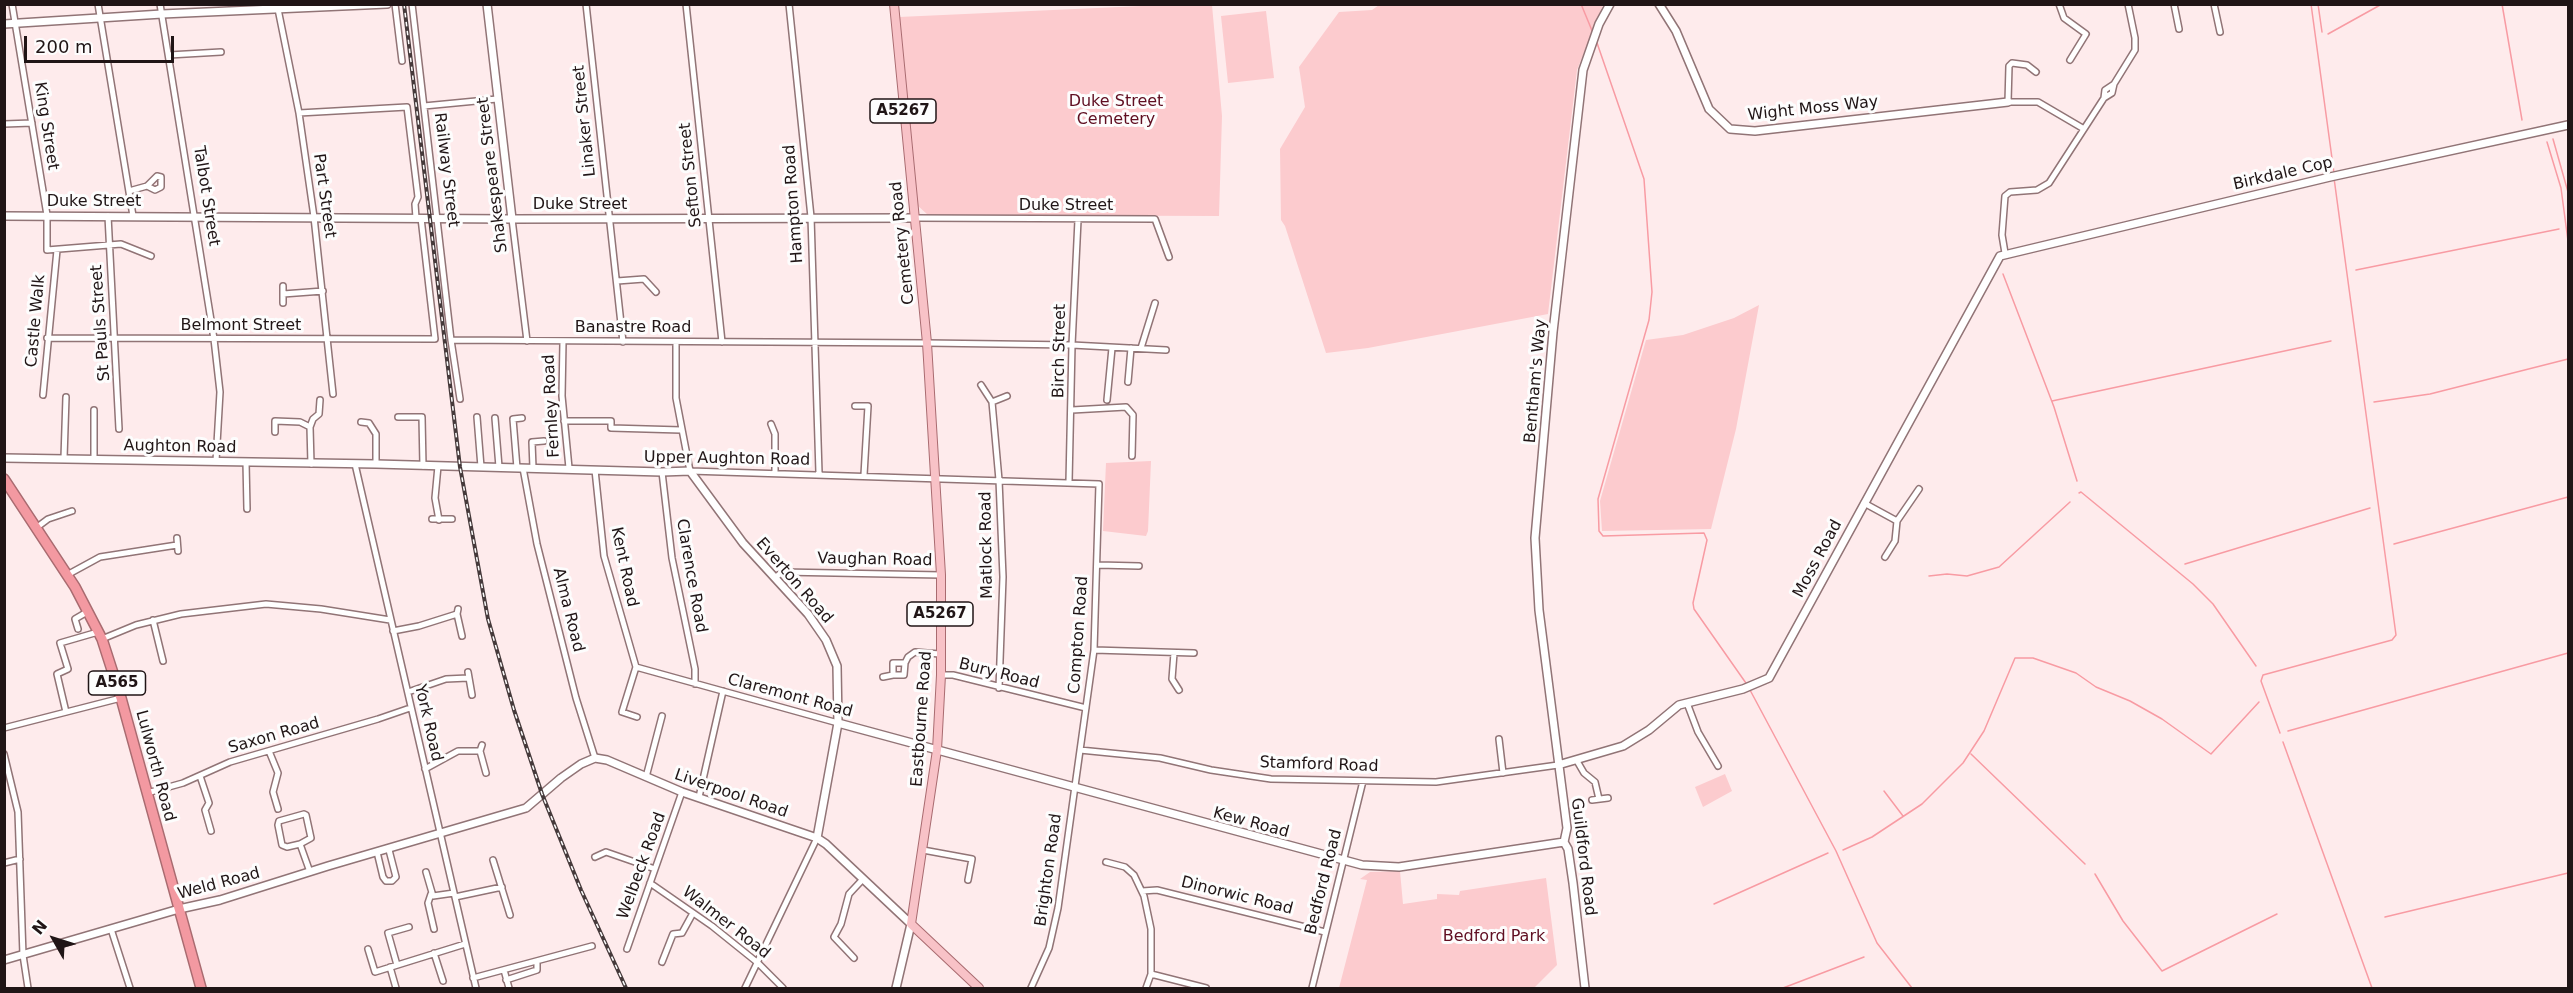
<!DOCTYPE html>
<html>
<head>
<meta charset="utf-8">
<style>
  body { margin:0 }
  #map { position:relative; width:2573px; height:993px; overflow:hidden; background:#feebec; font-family:"DejaVu Sans",sans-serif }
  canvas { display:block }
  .frame { position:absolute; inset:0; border:6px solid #201516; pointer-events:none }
  .north { position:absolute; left:24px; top:909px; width:60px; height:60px; -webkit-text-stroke:4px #fdfdfd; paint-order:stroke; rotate:309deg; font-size:16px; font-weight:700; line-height:24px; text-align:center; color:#201516 }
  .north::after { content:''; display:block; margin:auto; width:21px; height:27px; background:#201516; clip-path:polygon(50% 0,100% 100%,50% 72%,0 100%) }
  .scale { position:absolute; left:24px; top:36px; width:150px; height:27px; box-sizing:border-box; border:3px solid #201516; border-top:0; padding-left:8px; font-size:18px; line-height:21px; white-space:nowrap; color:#201516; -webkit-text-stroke:4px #fdfdfd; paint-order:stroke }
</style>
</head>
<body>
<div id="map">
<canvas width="2573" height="993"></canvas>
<div class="frame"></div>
<div class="north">N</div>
<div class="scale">200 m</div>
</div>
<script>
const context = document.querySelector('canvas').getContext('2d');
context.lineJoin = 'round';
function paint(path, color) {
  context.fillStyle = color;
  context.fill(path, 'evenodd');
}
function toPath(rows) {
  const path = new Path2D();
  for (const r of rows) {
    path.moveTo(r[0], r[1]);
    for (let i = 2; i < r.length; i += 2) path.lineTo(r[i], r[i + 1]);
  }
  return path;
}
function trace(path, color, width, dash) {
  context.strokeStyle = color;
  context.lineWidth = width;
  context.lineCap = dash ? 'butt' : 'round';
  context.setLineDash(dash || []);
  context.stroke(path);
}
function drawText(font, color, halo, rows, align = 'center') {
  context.font = font + ' "DejaVu Sans",sans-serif';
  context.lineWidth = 6;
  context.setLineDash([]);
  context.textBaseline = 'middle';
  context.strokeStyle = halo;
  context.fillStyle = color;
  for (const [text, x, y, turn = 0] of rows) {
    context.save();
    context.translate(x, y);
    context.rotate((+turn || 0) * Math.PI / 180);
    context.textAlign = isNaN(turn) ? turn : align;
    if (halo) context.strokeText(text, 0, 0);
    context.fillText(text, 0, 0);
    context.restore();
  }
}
const green = toPath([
  [1163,5,1212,5,1222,116,1219,216,928,215,917,205,899,17],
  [1379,5,1603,5,1577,70,1548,314,1368,348,1326,353,1285,226,1281,220,1280,149,1305,107,1299,67,1339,12,1372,10],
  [1266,11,1274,78,1228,83,1221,16],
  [1759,305,1736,429,1711,529,1602,531,1600,501,1646,340,1683,335,1734,318],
  [1151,461,1148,531,1146,536,1103,531,1106,463],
  [1725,774,1732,791,1703,807,1695,787],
  [1400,871,1403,904,1437,899,1437,894,1459,895,1460,891,1546,878,1557,965,1534,988,1339,988,1367,880,1360,879,1370,872]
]);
const stream = toPath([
  [1581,4,1593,33],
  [2311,4,2334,173],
  [2318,4,2322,32],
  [2502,4,2522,120],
  [2328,34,2382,4],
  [1596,40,1644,179,1652,292,1649,320,1598,499,1599,531,1603,536,1704,533,1707,540,1693,603,1694,609,1748,686],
  [2553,139,2568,192],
  [2547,142,2561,188,2568,241],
  [2356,270,2559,229],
  [2003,274,2054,407,2077,481],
  [2052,401,2331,341],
  [2374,402,2430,394,2568,359],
  [2079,493,2081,492,2193,584,2213,604,2256,666],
  [2394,544,2568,497],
  [2185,564,2370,508],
  [1929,576,1947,574,1967,576,1999,567,2070,502],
  [1750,690,1836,851,1877,943,1912,988],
  [2288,731,2568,653],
  [2280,733,2261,681,2263,675,2392,640,2396,635,2334,178],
  [2283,742,2372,988],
  [1971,754,2085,864],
  [1884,791,1903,816],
  [1843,850,1872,837,1922,804,1963,763,1984,731,2015,658,2033,658,2076,673,2096,687,2130,701,2162,719,2211,754,2259,702],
  [2095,874,2123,921,2162,971,2277,914],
  [1714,904,1828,853],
  [2385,917,2568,873],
  [1783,988,1864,957]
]);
const street = toPath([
  [12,4,47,215,47,250,121,244,151,256],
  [98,4,133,216],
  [160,4,214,339,220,392,216,461],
  [277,4,299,113,314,217,333,394],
  [395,4,402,61],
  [412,4,451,340,460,399],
  [586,4,623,342],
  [686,4,722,342],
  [789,4,811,217,819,473],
  [2059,4,2064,18,2086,34,2070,60],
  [2174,4,2179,29],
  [2214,4,2220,32],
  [169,55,221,52],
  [2036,72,2027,65,2012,63,2009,66,2008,102,2038,102,2084,129],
  [2104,98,2112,93,2114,84,2135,50,2135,38,2128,4],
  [424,106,497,99],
  [299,113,407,107,418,197,415,204,416,218],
  [4,124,32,123],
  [129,191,147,186,157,176,161,177,161,187,155,190,147,186],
  [108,216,119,429],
  [915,218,1155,219,1169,257],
  [512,219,527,341],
  [2005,253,2002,235,2005,196,2010,192,2037,190,2049,183,2104,98,2105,90,2114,84],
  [617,281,644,279,656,292],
  [283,286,283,303],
  [283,294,323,291],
  [47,338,435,339,421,218],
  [451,340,927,343,1072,345,1166,350],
  [563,342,562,396,569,468],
  [676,342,676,398,690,471,1099,484,1094,650,1058,908,1049,948,1031,988],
  [1141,348,1155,303],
  [1128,382,1131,348],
  [981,385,992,402,999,480,1003,577,999,688],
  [43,395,57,250],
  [1107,400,1112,348],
  [992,402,1007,396],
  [855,406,868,406,864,475],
  [1072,410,1126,407,1133,415,1132,456],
  [398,417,422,417,423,466],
  [477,417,481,467],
  [495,418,499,467],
  [564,421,611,421,611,428,681,430],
  [361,422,369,423,376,434,376,464],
  [771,424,775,434,775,472],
  [310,427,313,419,319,414,320,400],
  [275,432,275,421,300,422,310,427,311,464],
  [64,458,66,397],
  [94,459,94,410],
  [246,462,247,509],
  [355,464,476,988],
  [438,466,435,498,439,520],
  [517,468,513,419,522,418],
  [523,468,537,544,576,698,595,758],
  [533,468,532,442,544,441],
  [595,470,604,556,636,667],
  [662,472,672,558,695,669,695,684],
  [1069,482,1072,345,1078,220],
  [1864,503,1897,521,1895,541,1885,557],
  [432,519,452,519],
  [1897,521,1919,489],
  [36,528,48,519,72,511],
  [177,538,178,551],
  [1098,565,1139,566],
  [67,575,100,557,177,545],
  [775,578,782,572,941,575],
  [458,609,457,614,462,636],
  [153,620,163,661],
  [78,629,75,619,87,612],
  [393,631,419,626,457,614],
  [102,639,136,625,181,614,266,604,321,609,390,620],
  [1094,650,1194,653],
  [1174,653,1172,679,1179,690],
  [636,667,838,723],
  [636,667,622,712,637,717],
  [468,672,472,695],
  [893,675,904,675,905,663],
  [941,675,953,675,1086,708],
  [883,677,893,675,893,663,905,663,908,657,915,652,940,654],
  [408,692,446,679,468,678],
  [1687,703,1698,732,1718,766],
  [66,712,57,674,68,669,60,643,98,632],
  [4,728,121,698],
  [1499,739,1503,773],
  [482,745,480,751,486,773],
  [1080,750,1160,758,1211,770,1271,779,1436,782,1558,765],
  [269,751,278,773,273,792,278,809],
  [4,754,18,812,23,955,28,988],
  [1577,761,1584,773,1595,782,1599,799],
  [425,769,458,751,480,751],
  [200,776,209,803,205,810,211,831],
  [646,777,662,716],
  [147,793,183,783,230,762,378,719,410,708],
  [699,797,723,691],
  [1592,800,1608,798],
  [300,844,311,838,306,815,304,814,279,821,278,825,282,845,287,847,300,844,310,872],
  [923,850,972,859,968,880],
  [377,852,383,877,386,881,392,881,396,877,389,850],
  [595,857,606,852,655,869],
  [493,860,510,915],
  [1106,862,1125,867,1134,875,1144,896,1151,929,1151,974,1146,988],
  [4,863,20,859],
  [426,872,433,896,454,893],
  [650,883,712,926,758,963,783,988],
  [1142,891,1157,890,1325,932],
  [431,894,428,903,434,929],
  [455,897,502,887],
  [111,929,130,988],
  [368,949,375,972,465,944],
  [627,949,682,792],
  [434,953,443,981],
  [854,958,834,937,841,924,849,894,863,879],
  [662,962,673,934,682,933,693,913],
  [397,965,388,933,409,927],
  [390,967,396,988],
  [504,970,509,988],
  [1151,974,1206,988],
  [473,978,592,946],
  [506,980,537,970,537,961],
  [745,988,817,838],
  [1312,988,1363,781]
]);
const secondary = toPath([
  [487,4,512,219],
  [1659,4,1676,31,1709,109,1730,129,1755,131,2008,102],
  [4,24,162,14,387,4],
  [4,216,512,219,915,218],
  [4,458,376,464,662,472,690,471,743,543,808,614,826,640,837,666,838,723,817,838],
  [838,723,1362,865,1399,867,1564,842],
  [1558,765,1623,746,1649,730,1679,705,1743,689,1769,678,2000,256,2330,177,2568,125],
  [4,960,179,909,220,900,328,866,526,808,561,778,581,764,595,758,607,760,682,792,817,838,826,844,911,924,896,988],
  [1585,988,1573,883,1568,849,1564,842,1567,828,1539,610,1535,538,1553,332,1583,70,1599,24,1610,4]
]);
const primary = toPath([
  [894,4,927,343,941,575,941,675,937,750,911,924,979,988]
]);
const highway = toPath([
  [4,479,75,587,102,639,121,698,201,988]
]);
const rail = toPath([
  [404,4,460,467,488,619,514,710,542,794,581,890,626,988]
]);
const shields = [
  [903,111,66],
  [940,614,66],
  [117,683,57]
];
const shieldNames = [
  ["A5267",903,111],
  ["A5267",940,614],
  ["A565",117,683]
];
const parkNames = [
  ["Duke Street",1116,102],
  ["Cemetery",1116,120],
  ["Bedford Park",1494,937]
];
const streetNames = [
  ["Wight Moss Way",1813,109,-6],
  ["Linaker Street",585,121,-96],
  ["King Street",46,126,81],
  ["Railway Street",446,170,83],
  ["Birkdale Cop",2283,174,-13],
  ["Shakespeare Street",493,175,-97],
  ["Sefton Street",691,175,-96],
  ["Talbot Street",206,196,81],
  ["Part Street",324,196,82],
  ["Duke Street",94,202],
  ["Hampton Road",794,204,-94],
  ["Duke Street",580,205],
  ["Duke Street",1066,206],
  ["Cemetery Road",903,243,-96],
  ["Castle Walk",36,321,-85],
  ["St Pauls Street",101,323,-94],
  ["Belmont Street",241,326],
  ["Banastre Road",633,328],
  ["Birch Street",1060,351,-89],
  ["Bentham's Way",1536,381,-85],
  ["Fernley Road",552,406,-93],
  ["Aughton Road",180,447,1],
  ["Upper Aughton Road",727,459,1],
  ["Matlock Road",987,545,-91],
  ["Moss Road",1818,559,-62],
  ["Vaughan Road",875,560,1],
  ["Kent Road",624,567,78],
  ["Clarence Road",691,576,80],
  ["Everton Road",794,581,49],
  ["Alma Road",568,610,76],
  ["Compton Road",1079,635,-86],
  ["Bury Road",999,674,14],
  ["Claremont Road",790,696,15],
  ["Eastbourne Road",922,719,-86],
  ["York Road",428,723,77],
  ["Saxon Road",274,736,-16],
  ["Stamford Road",1319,765,2],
  ["Lulworth Road",155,766,75],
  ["Liverpool Road",731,794,19],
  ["Kew Road",1251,823,15],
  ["Guildford Road",1583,857,83],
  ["Welbeck Road",642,866,-70],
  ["Brighton Road",1049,870,-82],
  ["Bedford Road",1324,882,-76],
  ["Weld Road",219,884,-15],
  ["Dinorwic Road",1237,896,14],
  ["Walmer Road",726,923,38]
];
paint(green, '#fccbce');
trace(stream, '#f89ba3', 1.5);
trace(street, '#917476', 8);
trace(secondary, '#917476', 10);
trace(primary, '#a96b70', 10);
trace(highway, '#a96b70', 12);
trace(street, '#fff', 5);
trace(secondary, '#fff', 7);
trace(primary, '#f8c2c7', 8);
trace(highway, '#f399a1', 9);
trace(rail, '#463a3b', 4);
trace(rail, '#fdfdfd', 1.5, [4.5]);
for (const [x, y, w] of shields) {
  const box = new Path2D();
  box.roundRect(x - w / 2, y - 12, w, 24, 4.5);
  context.fillStyle = '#fdfdfd';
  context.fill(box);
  trace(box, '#201516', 1.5);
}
drawText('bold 15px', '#201516', null, shieldNames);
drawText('16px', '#5f0e21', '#fdfdfd', parkNames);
drawText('16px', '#201516', '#fdfdfd', streetNames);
</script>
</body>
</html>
